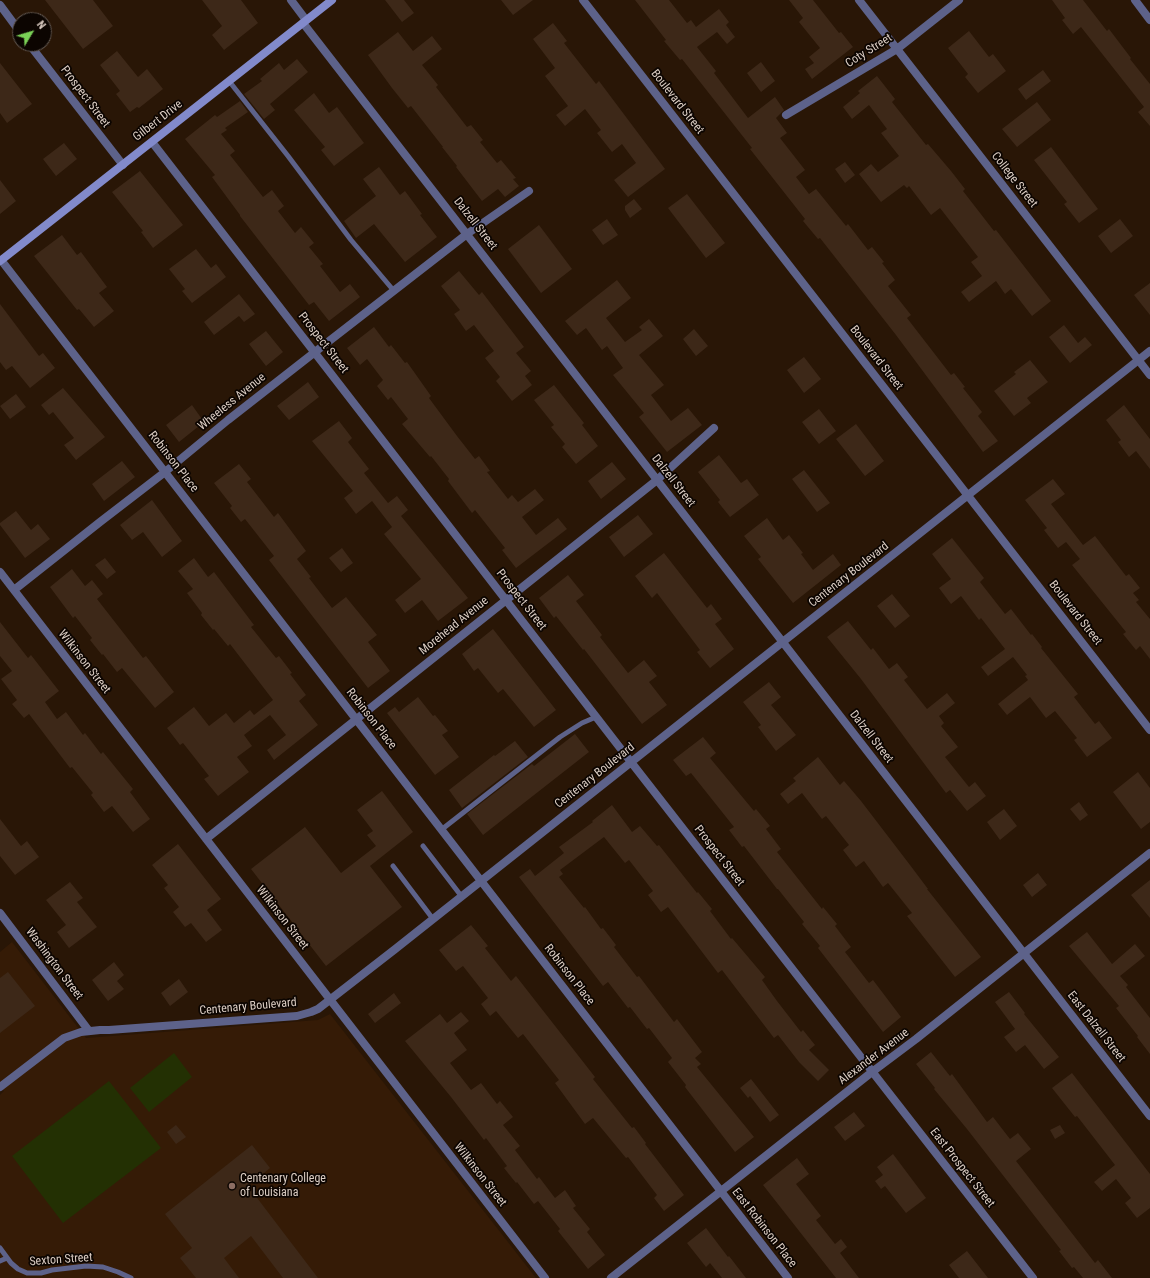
<!DOCTYPE html>
<html>
<head>
<meta charset="utf-8">
<style>
  body { margin:0 }
  #map { position:relative; width:1150px; height:1278px; overflow:hidden; background:#291606; font-family:"Roboto Condensed",sans-serif }
  canvas { display:block }
  .north { position:absolute; left:12px; top:12px; width:40px; height:40px; box-sizing:border-box; background:#0c0501; border:1px solid #60564f; border-radius:50%; rotate:52deg; font-size:11px; font-weight:700; line-height:16px; text-align:center; color:#ddcfc5 }
  .north::after { content:''; display:block; margin:auto; width:14px; height:18px; background:#7ad157; clip-path:polygon(50% 0,100% 100%,50% 72%,0 100%) }
</style>
</head>
<body>
<div id="map">
<canvas width="1150" height="1278"></canvas>
<div class="north">N</div>
</div>
<script>
const context = document.querySelector('canvas').getContext('2d');
context.lineJoin = 'round';
function paint(path, color) {
  context.fillStyle = color;
  context.fill(path, 'evenodd');
}
function toPath(rows) {
  const path = new Path2D();
  for (const r of rows) {
    path.moveTo(r[0], r[1]);
    for (let i = 2; i < r.length; i += 2) path.lineTo(r[i], r[i + 1]);
  }
  return path;
}
function trace(path, color, width, dash) {
  context.strokeStyle = color;
  context.lineWidth = width;
  context.lineCap = dash ? 'butt' : 'round';
  context.setLineDash(dash || []);
  context.stroke(path);
}
function drawText(font, color, halo, rows, align = 'center') {
  context.font = font + ' "Roboto Condensed",sans-serif';
  context.lineWidth = 3.5;
  context.setLineDash([]);
  context.textBaseline = 'middle';
  context.strokeStyle = halo;
  context.fillStyle = color;
  for (const [text, x, y, turn = 0] of rows) {
    context.save();
    context.translate(x, y);
    context.rotate((+turn || 0) * Math.PI / 180);
    context.textAlign = isNaN(turn) ? turn : align;
    if (halo) context.strokeText(text, 0, 0);
    context.fillText(text, 0, 0);
    context.restore();
  }
}
const built = toPath([
  [12,942,86,1038,318,1020,330,1014,536,1278,0,1278,0,1095,4,1091,0,1086,0,952]
]);
const green = toPath([
  [174,1053,192,1077,149,1112,130,1088],
  [109,1081,161,1148,63,1223,12,1156]
]);
const building = toPath([
  [45,0,93,0,113,26,83,49],
  [202,0,241,0,258,23,224,50,212,35,222,26],
  [385,0,404,0,414,13,402,22],
  [501,0,533,0,513,15],
  [635,0,669,0,687,23,691,20,696,27,719,9,729,22,726,25,735,37,727,44,717,32,697,47,716,71,714,73,748,118,775,97,784,110,776,118,787,133,780,138,805,170,796,177,809,194,816,189,846,226,848,224,868,250,872,247,884,262,882,263,895,280,888,286,911,315,907,318,951,375,954,373,965,387,963,388,982,412,978,416,998,441,983,452,896,335,820,238,818,239,803,221,805,219,750,149,752,148,682,59,680,60,664,41,666,40],
  [789,0,813,0,839,33,841,32,853,47,812,79,805,69,814,63,809,57,820,48,799,22,803,18],
  [1052,0,1083,0,1107,31,1109,29,1131,58,1130,59,1150,84,1150,126,1138,112,1144,107,1081,27,1073,34,1062,20,1065,18],
  [553,23,567,41,564,43,596,84,599,81,665,169,628,197,614,180,636,163,622,144,612,152,597,133,601,130,585,109,565,126,556,115,568,106,545,76,555,68,533,39],
  [969,31,989,57,993,54,1006,71,978,93,965,77,968,74,948,48],
  [398,32,413,51,432,36,442,49,422,65,438,85,436,87,467,127,471,125,483,140,480,142,497,163,501,160,516,178,513,179,519,186,505,197,498,189,482,201,456,167,457,166,442,147,443,147,411,106,408,108,392,88,368,55],
  [117,51,138,77,147,69,163,89,139,108,137,107,130,112,116,94,120,91,100,65],
  [297,59,308,72,270,104,275,110,264,119,244,94,262,81,260,79,279,63,284,70],
  [761,62,775,81,761,92,747,73],
  [0,63,32,104,7,123,0,113],
  [1043,70,1051,81,1026,100,1018,89],
  [877,76,895,99,892,102,926,145,928,144,951,171,965,189,963,191,994,231,996,230,1051,301,1032,316,1011,289,1005,294,996,281,969,302,961,292,982,276,971,262,978,257,940,208,931,215,909,186,907,188,904,185,881,202,859,174,871,164,878,172,899,156,881,133,887,129,869,105,852,119,843,107,860,93,858,91],
  [314,93,329,113,337,107,364,143,334,166,321,150,325,147,294,110],
  [240,101,248,112,225,128,227,130,221,134,235,151,230,155,263,197,272,190,284,206,278,211,295,233,301,227,314,243,309,247,323,264,320,266,340,292,350,284,360,297,329,321,314,302,309,305,240,216,240,215,212,177,215,175,185,139,215,115,217,117],
  [1037,102,1051,120,1017,147,1002,129],
  [64,143,77,159,56,176,43,159],
  [1051,147,1098,209,1079,223,1064,204,1067,202,1034,160],
  [845,162,855,175,845,183,835,169],
  [379,167,400,195,405,191,422,214,420,215,437,237,405,262,374,224,356,238,344,221,376,196,363,179],
  [140,171,183,225,153,248,141,232,143,231,112,192],
  [0,180,16,201,0,214],
  [687,194,725,243,706,258,668,208],
  [634,199,642,209,630,218,625,210,625,206],
  [607,219,618,235,603,245,592,230],
  [1120,219,1133,236,1111,253,1098,236],
  [539,225,572,269,541,293,508,249],
  [62,235,77,255,81,252,107,287,99,293,114,311,94,327,79,309,77,310,34,256],
  [196,249,211,268,216,264,226,277,192,303,182,291,185,289,169,269],
  [459,271,479,295,482,292,524,347,516,353,531,371,525,376,532,385,512,401,496,381,500,377,485,358,494,351,474,325,466,331,454,314,460,310,441,286],
  [617,280,631,298,606,318,625,342,642,330,639,327,649,319,663,336,639,355,664,385,651,395,671,421,688,408,702,425,667,452,639,417,644,413,613,375,623,368,607,346,602,350,586,328,577,335,565,321],
  [1150,283,1150,315,1134,295],
  [239,294,255,314,244,322,239,316,214,335,204,322],
  [0,304,39,356,43,353,55,368,30,388,12,366,6,370,0,362],
  [1064,325,1078,343,1085,337,1092,345,1070,363,1049,337],
  [374,327,389,347,391,345,405,363,407,362,431,396,429,398,457,436,475,459,479,456,490,471,487,472,508,499,512,495,518,502,535,489,544,500,522,517,536,535,558,518,567,529,516,568,502,550,505,548,475,510,472,513,448,481,449,479,431,456,430,457,402,424,408,419,391,397,388,400,377,386,383,380,367,359,360,365,347,348],
  [694,329,708,346,696,356,683,339],
  [266,331,283,352,266,366,249,344],
  [804,357,821,379,804,393,787,370],
  [1030,360,1048,382,1027,398,1031,403,1014,416,994,391,1016,374,1014,372],
  [308,382,319,397,289,420,277,406],
  [554,385,584,423,582,425,598,446,576,464,562,447,565,444,551,427,554,425,534,400],
  [63,388,105,437,76,460,64,445,74,438,53,412,49,415,41,405],
  [16,394,26,407,10,419,0,406],
  [192,405,204,422,179,442,166,425],
  [1124,405,1150,439,1150,469,1136,451,1129,457,1118,442,1121,440,1106,420],
  [819,409,836,431,819,444,802,422],
  [339,421,352,438,348,442,369,469,364,473,388,503,397,496,408,510,401,516,468,598,438,621,422,600,405,613,395,600,421,579,384,534,392,527,372,501,356,514,344,498,353,491,312,441],
  [856,424,884,461,865,476,836,439],
  [719,455,741,483,747,479,759,495,730,517,718,502,720,500,698,472],
  [122,461,135,477,104,501,92,484],
  [612,462,626,479,601,499,588,481],
  [239,464,251,479,247,482,274,517,278,513,306,551,297,559,311,577,309,578,332,608,346,597,377,635,368,642,390,671,368,688,269,560,274,556,245,519,241,522,230,508,232,506,214,483],
  [804,470,830,503,817,512,792,479],
  [1053,479,1065,494,1051,504,1083,545,1095,536,1126,576,1129,574,1140,588,1133,593,1139,600,1136,602,1150,619,1150,659,1140,646,1136,650,1123,634,1126,632,1072,565,1080,559,1066,542,1058,548,1044,530,1047,528,1025,500],
  [152,500,182,541,162,557,143,532,132,540,120,525],
  [16,511,31,530,38,524,50,539,25,558,0,525,0,523],
  [638,515,653,534,624,557,609,537],
  [767,518,783,540,789,535,803,553,801,554,813,570,833,554,841,565,793,603,758,559,761,557,744,536],
  [952,538,984,578,980,582,1005,614,1011,609,1031,635,1032,634,1042,647,1041,648,1078,694,1074,697,1095,724,1099,721,1112,738,1087,757,1074,740,1077,738,1055,711,1046,718,1030,697,1007,715,998,704,1028,680,1025,676,1027,675,1013,657,988,676,981,667,1005,649,981,618,979,620,961,596,951,604,939,588,951,579,932,554],
  [342,548,353,563,341,572,329,558],
  [664,553,707,608,711,604,722,619,715,624,734,649,710,668,697,652,700,650,657,593,652,598,635,576],
  [105,558,116,572,107,579,95,565],
  [194,558,208,577,214,572,254,625,251,627,276,658,279,656,292,673,290,674,306,695,299,701,318,725,274,760,267,750,286,735,270,715,244,735,252,746,237,757,249,772,218,796,204,779,209,776,183,743,180,745,167,728,194,707,209,726,226,713,234,723,250,710,254,715,273,700,230,644,228,646,214,629,213,630,201,615,202,613,187,593,193,589,178,571],
  [72,569,85,586,92,580,103,594,97,599,143,658,146,656,174,692,155,708,122,668,117,672,103,654,102,655,90,640,92,638,75,616,73,618,50,587],
  [568,575,584,595,576,601,602,635,600,637,628,673,644,660,657,676,649,682,667,705,642,724,584,649,583,650,556,616,554,618,539,598],
  [892,594,910,616,895,628,877,606],
  [848,621,871,650,873,648,889,669,897,663,908,677,904,680,927,709,947,693,955,703,939,716,944,723,941,726,958,747,945,757,969,787,975,782,986,796,967,811,950,790,946,793,861,679,827,637],
  [0,622,28,658,31,655,59,691,45,702,57,719,66,712,83,735,85,733,101,754,103,752,133,789,130,792,150,819,133,832,112,806,104,812,91,795,93,793,72,767,70,768,29,714,24,718,12,704,17,700,1,679,12,671,0,656],
  [493,629,556,710,534,727,503,689,498,693,478,668,474,671,462,654],
  [769,682,781,697,771,705,796,735,776,751,758,727,761,725,743,702],
  [418,697,433,716,435,715,448,731,442,735,459,757,435,775,387,713,395,707,399,712],
  [575,734,589,752,483,835,467,814,532,764,534,766],
  [703,737,716,753,710,758,754,811,756,809,770,826,766,829,781,849,777,852,822,909,823,907,837,924,835,926,851,947,845,952,869,983,873,980,901,1017,883,1032,818,948,820,946,802,924,804,922,778,889,777,889,744,846,742,847,729,830,734,827,691,773,686,776,673,760],
  [515,741,528,757,462,808,449,790,494,755,495,756],
  [818,757,840,785,844,781,861,801,910,865,928,889,927,889,981,957,955,977,907,916,912,913,888,883,883,887,864,861,856,867,843,850,849,845,826,816,822,819,802,793,788,804,780,794,796,781,793,778],
  [1138,772,1150,788,1150,822,1141,829,1113,792],
  [382,791,413,832,370,866,402,907,326,966,251,869,305,827,341,873,376,846,367,835,373,831,357,810],
  [1079,802,1088,815,1080,821,1070,809],
  [612,805,632,832,640,826,657,846,659,845,697,893,698,892,712,909,710,911,731,939,732,938,765,977,762,980,777,1001,801,1032,803,1030,815,1045,809,1050,829,1070,818,1081,799,1062,778,1035,774,1038,722,970,718,973,668,907,661,912,648,895,653,891,629,860,625,863,604,837,560,870,563,874,559,877,584,908,585,907,601,929,603,928,616,945,614,947,637,977,639,976,674,1022,677,1019,702,1052,695,1058,701,1064,697,1067,754,1137,735,1152,685,1087,686,1085,668,1062,672,1058,649,1028,647,1029,630,1007,628,1008,608,982,603,986,519,877,530,869,535,876,564,853,559,847,593,822,592,821],
  [1004,809,1017,826,1000,840,987,822],
  [0,819,21,846,27,841,39,857,15,875,0,856],
  [178,844,221,899,207,910,222,930,206,942,191,923,185,927,173,912,179,907,164,888,168,885,152,865],
  [1038,873,1047,885,1032,897,1023,885],
  [1150,880,1150,918,1131,895],
  [70,882,83,898,77,902,97,927,69,948,57,932,66,925,46,900],
  [471,925,488,946,485,948,511,981,516,976,595,1077,593,1079,632,1128,634,1127,646,1143,645,1144,684,1195,664,1211,654,1198,657,1195,628,1157,626,1158,593,1118,585,1124,555,1083,559,1080,523,1034,518,1038,496,1011,490,1016,481,1004,488,998,463,966,456,971,439,950],
  [1087,932,1112,964,1135,944,1145,956,1120,976,1128,985,1126,987,1150,1018,1150,1054,1137,1037,1138,1036,1116,1008,1119,1006,1069,946],
  [114,962,124,975,117,981,124,989,108,1001,92,980],
  [8,972,35,1006,0,1033,0,978],
  [179,979,188,992,170,1006,161,993],
  [1009,992,1025,1013,1024,1014,1059,1057,1044,1069,1025,1045,1016,1052,1004,1037,1015,1029,995,1002],
  [394,993,401,1003,375,1023,368,1014],
  [461,1012,469,1021,454,1033,467,1050,450,1063,471,1090,481,1083,497,1104,500,1101,513,1117,503,1125,520,1146,515,1150,537,1179,539,1177,555,1198,565,1190,576,1206,573,1208,590,1229,587,1232,605,1255,588,1269,558,1231,560,1229,538,1201,534,1204,517,1182,516,1183,504,1168,507,1166,486,1138,484,1140,451,1097,405,1041,440,1014,447,1023],
  [931,1052,950,1076,952,1074,987,1122,993,1117,1010,1139,1018,1133,1031,1149,1016,1161,1095,1263,1098,1260,1112,1278,1083,1278,1074,1267,1072,1268,1059,1251,1061,1250,967,1129,934,1089,935,1088,916,1064],
  [1072,1073,1150,1174,1150,1208,1137,1218,1125,1203,1131,1198,1116,1179,1102,1191,1094,1182,1115,1165,1077,1116,1075,1117,1052,1088],
  [751,1079,779,1115,770,1122,750,1096,748,1098,740,1088],
  [854,1112,865,1126,845,1141,834,1127],
  [176,1125,186,1137,176,1144,167,1132],
  [1060,1125,1065,1133,1055,1139,1050,1130],
  [252,1145,270,1168,248,1186,318,1278,283,1278,251,1236,224,1258,239,1278,196,1278,180,1258,192,1248,165,1214],
  [893,1154,926,1198,906,1213,885,1186,881,1189,875,1181,883,1175,877,1167],
  [797,1158,809,1174,796,1184,821,1216,816,1220,835,1244,841,1239,847,1247,840,1253,859,1278,836,1278,763,1185],
  [706,1228,728,1257,729,1256,746,1278,722,1278,710,1263,706,1267,687,1243],
  [967,1251,988,1278,959,1278,949,1265]
]);
const lane = toPath([
  [229,81,288,156,351,240,394,291],
  [441,830,560,737,582,723,596,717],
  [423,846,462,897],
  [393,866,433,919],
  [0,1248,11,1263,18,1269,27,1273,41,1273,52,1270,86,1266,103,1267,118,1272,131,1278],
  [0,1261,7,1258]
]);
const street = toPath([
  [291,0,306,20],
  [583,0,1150,730],
  [859,0,1150,375],
  [1135,0,1150,20],
  [0,5,20,32],
  [303,23,1150,1116],
  [29,44,123,165],
  [786,115,897,49,959,0],
  [152,142,631,762,1033,1278],
  [1,260,788,1278],
  [0,572,545,1278],
  [14,590,100,522,165,472,228,420,315,352,467,234,529,191],
  [206,839,657,480,714,428],
  [0,913,89,1031],
  [0,1087,64,1038,81,1032,100,1030,109,1030,297,1016,311,1012,318,1009,394,950,1150,351],
  [611,1278,872,1072,916,1039,1150,853]
]);
const secondary = toPath([
  [0,261,332,0]
]);
const markers = [
  [232,1186,4,"#8d6e63"]
];
const streetNames = [
  ["Coty Street",869,51,-32],
  ["Prospect Street",85,97,53],
  ["Boulevard Street",677,102,52],
  ["Gilbert Drive",158,121,-38],
  ["College Street",1014,180,52],
  ["Dalzell Street",475,224,52],
  ["Prospect Street",323,343,52],
  ["Boulevard Street",876,358,52],
  ["Wheeless Avenue",232,402,-39],
  ["Robinson Place",173,462,52],
  ["Dalzell Street",673,481,52],
  ["Centenary Boulevard",849,575,-38],
  ["Prospect Street",521,600,52],
  ["Boulevard Street",1075,613,52],
  ["Morehead Avenue",454,626,-39],
  ["Wilkinson Street",84,662,52],
  ["Robinson Place",371,719,52],
  ["Dalzell Street",871,737,52],
  ["Centenary Boulevard",595,776,-38],
  ["Prospect Street",719,856,52],
  ["Wilkinson Street",282,918,52],
  ["Washington Street",54,964,53],
  ["Robinson Place",569,975,52],
  ["Centenary Boulevard",248,1007,-5],
  ["East Dalzell Street",1096,1027,52],
  ["Alexander Avenue",874,1057,-37],
  ["East Prospect Street",962,1168,52],
  ["Wilkinson Street",480,1175,52],
  ["East Robinson Place",764,1228,52],
  ["Sexton Street",61,1260,-4]
];
const poiNames = [
  ["Centenary College",240,1179],
  ["of Louisiana",240,1193]
];
paint(built, '#351b06');
paint(green, '#233003');
paint(building, '#3d2818');
trace(lane, '#5d628a', 5);
trace(street, '#5d628a', 8);
trace(secondary, '#828acb', 8);
for (const [x, y, r, color] of markers) {
  const dot = new Path2D();
  dot.arc(x, y, r, 0, 2 * Math.PI);
  context.fillStyle = color;
  context.fill(dot);
  trace(dot, '#0c0501', 1.5);
}
drawText('12px', '#ddcfc5', '#0c0501', streetNames);
drawText('12px', '#ddcfc5', '#0c0501', poiNames, 'left');
</script>
</body>
</html>
